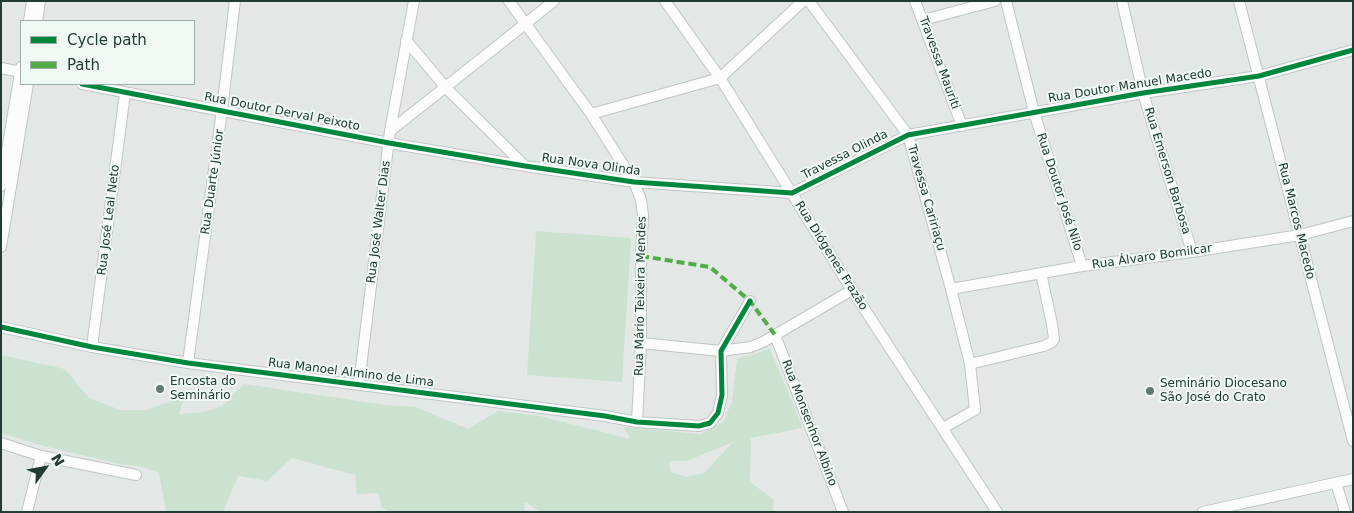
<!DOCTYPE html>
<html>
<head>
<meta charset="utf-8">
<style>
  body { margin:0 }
  #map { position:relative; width:1354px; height:513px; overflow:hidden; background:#e3e8e6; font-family:"DejaVu Sans",sans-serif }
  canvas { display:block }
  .frame { position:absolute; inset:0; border:2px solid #203c34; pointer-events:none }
  .legend { position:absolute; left:20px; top:20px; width:175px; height:65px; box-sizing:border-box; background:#f0f8f4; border:1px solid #9dada7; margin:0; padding:6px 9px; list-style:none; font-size:15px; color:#203c34 }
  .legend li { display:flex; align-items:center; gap:10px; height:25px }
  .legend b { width:25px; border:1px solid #9dada7 }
  .north { position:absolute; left:20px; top:443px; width:50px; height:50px; -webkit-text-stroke:4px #f0f8f4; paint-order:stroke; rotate:58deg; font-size:14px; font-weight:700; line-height:20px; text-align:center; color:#203c34 }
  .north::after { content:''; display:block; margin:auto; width:18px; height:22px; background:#203c34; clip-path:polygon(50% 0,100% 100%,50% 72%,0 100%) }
</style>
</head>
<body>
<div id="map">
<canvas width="1354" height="513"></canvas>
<div class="frame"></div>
<ul class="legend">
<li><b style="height:6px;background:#00873e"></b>Cycle path</li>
<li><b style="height:6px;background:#52ac45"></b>Path</li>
</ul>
<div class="north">N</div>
</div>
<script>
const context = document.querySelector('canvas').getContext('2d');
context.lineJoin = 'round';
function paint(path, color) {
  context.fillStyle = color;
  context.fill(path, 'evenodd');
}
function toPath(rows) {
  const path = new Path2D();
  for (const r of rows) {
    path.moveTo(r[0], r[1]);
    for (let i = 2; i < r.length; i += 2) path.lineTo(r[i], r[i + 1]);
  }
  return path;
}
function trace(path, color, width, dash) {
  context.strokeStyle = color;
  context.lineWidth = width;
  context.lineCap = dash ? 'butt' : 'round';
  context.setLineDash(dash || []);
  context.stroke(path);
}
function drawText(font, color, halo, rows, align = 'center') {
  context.font = font + ' "DejaVu Sans",sans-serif';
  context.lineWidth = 4;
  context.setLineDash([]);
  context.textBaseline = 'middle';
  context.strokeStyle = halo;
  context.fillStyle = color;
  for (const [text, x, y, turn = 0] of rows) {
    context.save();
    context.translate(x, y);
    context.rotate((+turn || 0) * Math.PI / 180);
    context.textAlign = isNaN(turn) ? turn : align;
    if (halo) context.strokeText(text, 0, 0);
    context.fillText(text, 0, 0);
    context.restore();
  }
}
const green = toPath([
  [536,231,631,238,622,382,527,375],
  [770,349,803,428,751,438,750,482,774,500,773,512,541,512,525,502,524,512,391,512,381,507,379,493,357,494,355,475,292,458,267,481,238,476,223,512,166,512,159,473,143,467,119,464,44,446,1,433,1,355,65,369,89,398,120,410,146,410,185,396,179,414,203,412,222,406,244,384,386,405,416,407,468,429,498,411,540,416,630,439,624,427,701,434,723,422,732,401,737,359],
  [733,442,704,473,686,477,671,472,669,461,687,461]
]);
const street = toPath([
  [509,1,591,114,634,182,641,200,643,215,641,256,641,343,637,422],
  [665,1,720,78,852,290,997,512],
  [809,1,908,135,951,289,970,364,975,410,943,428],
  [915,1,962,126],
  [1006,1,1034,112,1082,266],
  [1122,1,1143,93,1192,252],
  [1239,1,1353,441],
  [923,20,995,1],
  [29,21,32,1],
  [37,21,40,1],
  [406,40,446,88,525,166],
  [1,68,21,72],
  [82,84,389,143,525,166,634,182,792,193,908,135,1143,93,1259,76,1353,50],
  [591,114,720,78,803,1],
  [390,131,554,1],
  [1,186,21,67],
  [1,247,28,84],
  [951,289,1082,266,1192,252,1300,235,1353,221],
  [1,327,92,347,188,363,605,416,637,422,699,426,710,423,718,413,722,395,721,351,750,301],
  [775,335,843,512],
  [641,343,721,351,751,347,763,342,852,290],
  [92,347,125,93],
  [188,363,222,110,235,1],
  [970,364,1044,346,1052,342,1054,339,1052,324,1041,273],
  [359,384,390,131,414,1],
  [1,443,41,456,136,475],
  [1336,483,1345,512],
  [27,512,41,456],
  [1203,512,1353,479]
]);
const quiet = toPath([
  [641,256,710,267,750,301,775,335]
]);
const cycleway = toPath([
  [82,84,389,143,525,166,634,182,792,193,908,135,1143,93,1259,76,1353,50],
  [1,327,92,347,188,363,605,416,637,422,699,426,710,423,718,413,722,395,721,351,750,301]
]);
const markers = [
  [160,389,5,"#647872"],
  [1150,391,5,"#647872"]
];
const streetNames = [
  ["Travessa Mauriti",939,63,70],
  ["Rua Doutor Manuel Macedo",1130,86,-9],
  ["Rua Doutor Derval Peixoto",282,112,11],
  ["Travessa Olinda",845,155,-27],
  ["Rua Nova Olinda",591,165,8],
  ["Rua Emerson Barbosa",1167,171,73],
  ["Rua Duarte Júnior",213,182,-82],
  ["Rua Doutor José Nilo",1059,192,72],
  ["Travessa Caririaçu",926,198,74],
  ["Rua José Leal Neto",109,220,-83],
  ["Rua Marcos Macedo",1296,221,76],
  ["Rua José Walter Dias",379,222,-83],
  ["Rua Diógenes Frazão",831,256,58],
  ["Rua Álvaro Bomilcar",1152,257,-8],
  ["Rua Mário Teixeira Mendes",641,296,-89],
  ["Rua Manoel Almino de Lima",351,373,7],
  ["Rua Monsenhor Albino",809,423,69]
];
const poiNames = [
  ["Encosta do",170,382],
  ["Seminário",170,396],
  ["Seminário Diocesano",1160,384],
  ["São José do Crato",1160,398]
];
paint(green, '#cbe2d1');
trace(street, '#c0c5c3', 12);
trace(street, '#fbfcfb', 10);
trace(quiet, '#52ac45', 4, [8, 4]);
trace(cycleway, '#00873e', 5);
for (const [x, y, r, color] of markers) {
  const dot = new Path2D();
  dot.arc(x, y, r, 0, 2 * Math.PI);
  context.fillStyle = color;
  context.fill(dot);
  trace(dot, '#f0f8f4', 2);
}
drawText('12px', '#203c34', '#f0f8f4', streetNames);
drawText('12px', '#203c34', '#f0f8f4', poiNames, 'left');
</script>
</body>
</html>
